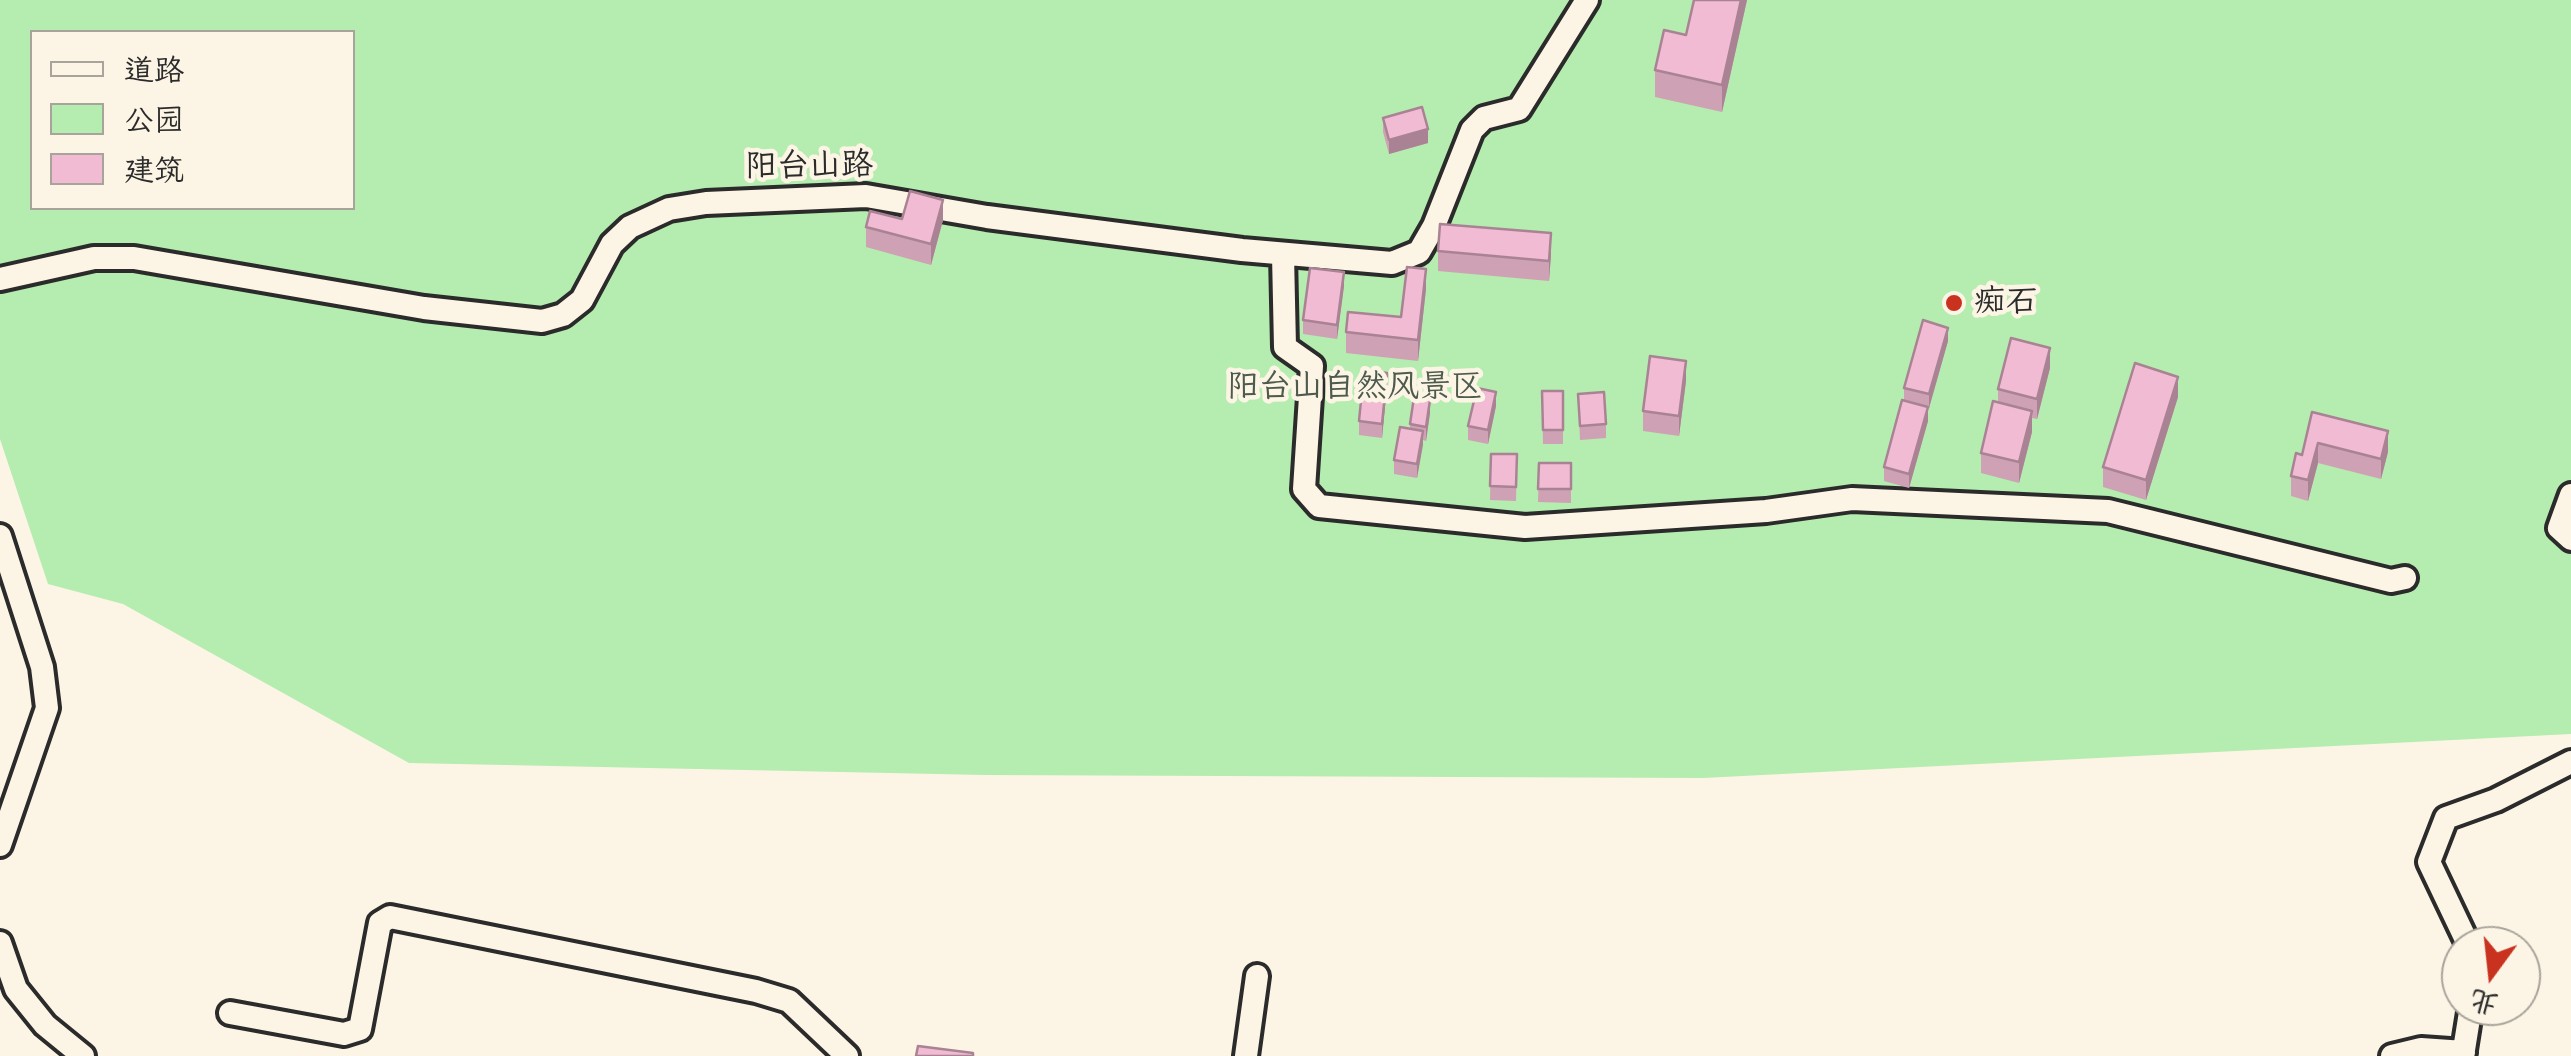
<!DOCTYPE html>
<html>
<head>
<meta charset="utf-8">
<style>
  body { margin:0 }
  #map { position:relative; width:2571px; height:1056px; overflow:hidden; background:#fcf5e5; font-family:Itim,"LXGW WenKai TC",sans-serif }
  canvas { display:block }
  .legend { position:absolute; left:30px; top:30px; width:325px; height:180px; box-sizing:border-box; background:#fcf5e5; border:2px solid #a8a49b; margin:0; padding:12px 18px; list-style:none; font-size:30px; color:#2b2b2b }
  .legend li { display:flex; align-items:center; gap:20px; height:50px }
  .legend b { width:50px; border:2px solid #a8a49b }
  .north { position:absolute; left:2441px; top:926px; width:100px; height:100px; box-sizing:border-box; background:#fcf5e5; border:2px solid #a8a49b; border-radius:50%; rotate:195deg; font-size:28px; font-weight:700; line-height:40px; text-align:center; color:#2b2b2b }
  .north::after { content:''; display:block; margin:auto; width:35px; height:45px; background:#c8321e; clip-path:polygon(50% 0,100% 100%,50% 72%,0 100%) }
</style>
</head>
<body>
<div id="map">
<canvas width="2571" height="1056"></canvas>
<ul class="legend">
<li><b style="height:12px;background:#fcf5e5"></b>道路</li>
<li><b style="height:28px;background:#b5ecaf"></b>公园</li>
<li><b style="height:28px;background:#f1bbd3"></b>建筑</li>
</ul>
<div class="north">北</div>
</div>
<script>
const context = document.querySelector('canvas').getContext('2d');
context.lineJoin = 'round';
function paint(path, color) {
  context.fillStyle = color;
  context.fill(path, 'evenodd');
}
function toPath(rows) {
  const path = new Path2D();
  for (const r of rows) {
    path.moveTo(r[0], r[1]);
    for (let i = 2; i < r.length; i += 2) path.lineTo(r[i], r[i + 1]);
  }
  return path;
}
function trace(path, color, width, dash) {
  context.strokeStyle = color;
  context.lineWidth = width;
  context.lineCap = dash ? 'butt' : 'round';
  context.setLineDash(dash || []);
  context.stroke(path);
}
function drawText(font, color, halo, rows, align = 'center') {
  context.font = font + ' Itim,"LXGW WenKai TC",sans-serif';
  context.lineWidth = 9;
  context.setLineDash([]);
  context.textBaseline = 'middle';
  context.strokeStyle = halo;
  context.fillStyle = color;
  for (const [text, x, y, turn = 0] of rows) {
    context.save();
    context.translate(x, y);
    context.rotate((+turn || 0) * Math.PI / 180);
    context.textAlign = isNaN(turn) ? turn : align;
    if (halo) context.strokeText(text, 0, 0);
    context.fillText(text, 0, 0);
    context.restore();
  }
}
const green = toPath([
  [0,0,2571,0,2571,734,1703,778,985,775,409,763,123,604,48,584,0,439],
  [32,32,352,32,352,208,32,208]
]);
const minor = toPath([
  [1283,255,1285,347,1312,366,1304,489,1319,506,1525,527,1766,511,1852,499,2108,511,2391,581,2405,578],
  [0,279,94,258,134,258,424,308,542,321,563,315,582,300,612,244,630,227,669,209,706,203,866,196,987,217,1242,250,1392,263,1419,252,1434,226,1472,130,1484,118,1519,109,1587,0],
  [2571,495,2559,528,2571,539],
  [0,536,42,667,47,708,0,845],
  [0,943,16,989,45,1025,83,1056],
  [2469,946,2429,862,2446,818,2496,800,2571,762],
  [230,1013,344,1034,360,1029,380,923,390,917,756,991,789,1001,847,1056],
  [1246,1056,1257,976],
  [2392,1056,2421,1049,2464,1052],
  [2463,1056,2471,1006]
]);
const wall = toPath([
  [1747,0,1722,112,1655,97,1655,70,1686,35],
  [1383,118,1428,143,1389,154,1383,132],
  [902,219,943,220,931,265,866,247,866,227],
  [1438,251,1551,254,1549,281,1438,271],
  [1344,286,1337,339,1303,334,1303,320],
  [1426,289,1418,361,1346,353,1346,332,1401,317],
  [1948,341,1929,408,1928,408,1928,421,1909,488,1884,481,1884,467,1904,401,1904,388],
  [2050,368,2037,419,2032,418,2032,432,2019,483,1981,473,1981,453,1998,402,1998,389],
  [1686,381,1679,436,1643,431,1643,411],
  [1387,386,1382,438,1359,435,1359,421],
  [1542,391,1563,391,1563,444,1543,444],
  [1578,394,1606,424,1606,438,1580,440],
  [2178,397,2146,500,2103,487,2103,467],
  [1496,406,1488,444,1468,440,1468,426],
  [2312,412,2388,452,2381,479,2318,463,2308,501,2291,496,2291,476,2302,455],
  [1430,413,1426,441,1423,440,1417,478,1394,474,1394,460,1410,429,1410,424],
  [1491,454,1517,454,1516,501,1490,500],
  [1539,463,1571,463,1571,503,1538,502]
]);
const shadedWall = toPath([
  [1741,0,1747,0,1722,112,1722,85],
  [1428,129,1428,143,1389,154,1389,140],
  [943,200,943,220,931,265,931,244],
  [1551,233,1551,254,1549,281,1549,261],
  [1426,269,1426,289,1418,361,1418,340],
  [1344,272,1344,286,1337,339,1337,325],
  [1948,328,1948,341,1929,408,1929,394],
  [2050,348,2050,368,2037,419,2037,399],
  [1686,361,1686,381,1679,436,1679,416],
  [1387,373,1387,386,1382,438,1382,424],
  [2178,377,2178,397,2146,500,2146,480],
  [1496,392,1496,406,1488,444,1488,430],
  [1430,400,1430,413,1426,441,1426,427],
  [1928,407,1928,421,1909,488,1909,474],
  [2032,411,2032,432,2019,483,2019,462],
  [1423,431,1423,445,1417,478,1417,464],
  [2388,431,2388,452,2381,479,2381,459],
  [2318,443,2318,463,2308,501,2308,480]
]);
const building = toPath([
  [1694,0,1741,0,1722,85,1655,70,1664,30,1686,35,1694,0],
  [1422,107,1428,129,1389,140,1383,118,1422,107],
  [910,191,943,200,931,244,866,227,870,211,902,219,910,191],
  [1440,224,1551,233,1549,261,1438,251,1440,224],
  [1407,267,1426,269,1418,340,1346,332,1348,312,1401,317,1407,267],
  [1310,268,1344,272,1337,325,1303,320,1310,268],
  [1923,320,1948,328,1929,394,1904,388,1923,320],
  [2011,338,2050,348,2037,399,1998,389,2011,338],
  [1650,356,1686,361,1679,416,1643,411,1650,356],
  [2135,363,2178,377,2146,480,2103,467,2135,363],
  [1364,370,1387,373,1382,424,1359,421,1364,370],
  [1477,388,1496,392,1488,430,1468,426,1477,388],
  [1542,391,1563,391,1563,430,1543,430,1542,391],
  [1604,392,1606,424,1580,426,1578,394,1604,392],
  [1414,397,1430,400,1426,427,1410,424,1414,397],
  [1902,400,1928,407,1909,474,1884,467,1902,400],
  [1993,401,2032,411,2019,462,1981,453,1993,401],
  [2312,412,2388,431,2381,459,2318,443,2308,480,2291,476,2296,453,2302,455,2312,412],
  [1400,427,1423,431,1417,464,1394,460,1400,427],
  [1491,454,1517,454,1516,487,1490,486,1491,454],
  [1539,463,1571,463,1571,489,1538,489,1539,463],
  [918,1046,973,1053,973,1056,916,1056,918,1046]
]);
const markers = [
  [1954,303,10,"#c8321e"]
];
const streetNames = [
  ["阳台山路",809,167,-1]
];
const poiNames = [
  ["痴石",1974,303]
];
const parkNames = [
  ["阳台山自然风景区",1355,388]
];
paint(green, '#b5ecaf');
trace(minor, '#2b2b2b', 30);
trace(minor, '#fcf5e5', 22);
paint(wall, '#cfa1b5');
paint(shadedWall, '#a98394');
paint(building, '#f1bbd3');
trace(building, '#a98394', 2.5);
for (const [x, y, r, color] of markers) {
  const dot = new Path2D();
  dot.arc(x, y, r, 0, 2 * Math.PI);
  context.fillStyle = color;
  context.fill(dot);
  trace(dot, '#fcf5e5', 4);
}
drawText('32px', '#2b2b2b', '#fcf5e5', streetNames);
drawText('32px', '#2b2b2b', '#fcf5e5', poiNames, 'left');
drawText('32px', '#4e5b4c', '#fcf5e5', parkNames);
</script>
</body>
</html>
